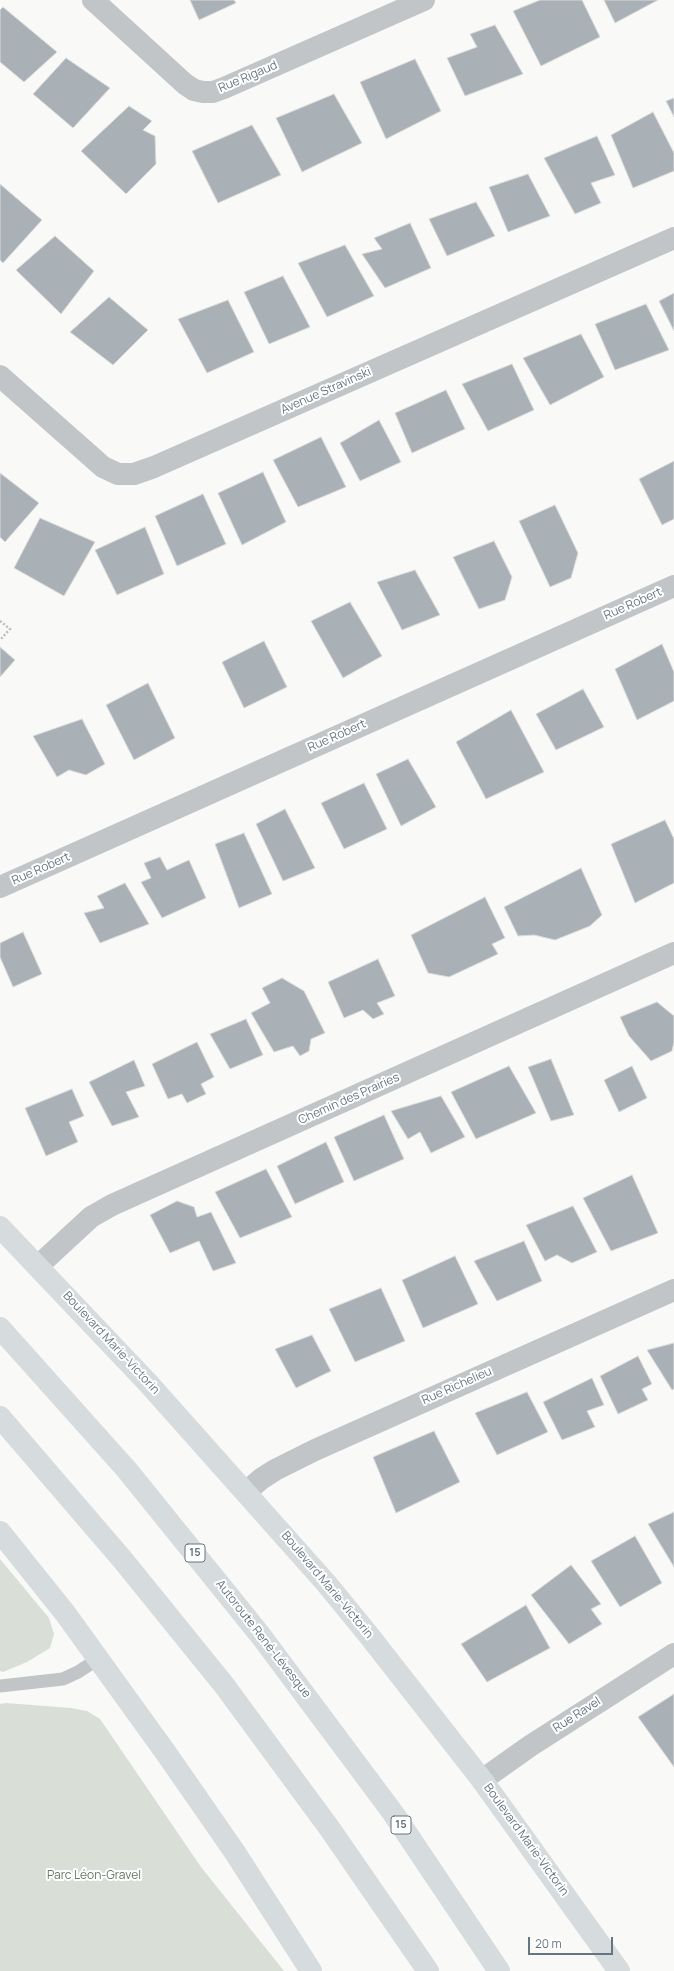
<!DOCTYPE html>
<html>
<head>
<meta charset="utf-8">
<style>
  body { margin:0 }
  #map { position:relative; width:674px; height:1971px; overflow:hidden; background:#f9f9f7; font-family:Manrope,sans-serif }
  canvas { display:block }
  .scale { position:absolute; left:528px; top:1937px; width:85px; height:18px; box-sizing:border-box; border:2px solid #667580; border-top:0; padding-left:5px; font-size:12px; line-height:14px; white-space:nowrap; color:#667580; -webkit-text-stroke:3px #fff; paint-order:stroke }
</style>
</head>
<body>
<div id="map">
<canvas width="674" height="1971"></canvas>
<div class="scale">20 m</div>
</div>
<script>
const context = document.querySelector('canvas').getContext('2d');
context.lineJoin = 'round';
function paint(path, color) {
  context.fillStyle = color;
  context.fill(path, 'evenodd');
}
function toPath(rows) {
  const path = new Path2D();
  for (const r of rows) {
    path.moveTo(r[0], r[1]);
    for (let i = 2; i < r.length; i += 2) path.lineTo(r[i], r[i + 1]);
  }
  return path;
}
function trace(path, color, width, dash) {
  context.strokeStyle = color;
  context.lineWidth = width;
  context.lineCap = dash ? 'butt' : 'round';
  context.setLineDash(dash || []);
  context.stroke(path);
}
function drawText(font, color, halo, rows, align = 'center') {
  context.font = font + ' Manrope,sans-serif';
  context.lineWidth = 4;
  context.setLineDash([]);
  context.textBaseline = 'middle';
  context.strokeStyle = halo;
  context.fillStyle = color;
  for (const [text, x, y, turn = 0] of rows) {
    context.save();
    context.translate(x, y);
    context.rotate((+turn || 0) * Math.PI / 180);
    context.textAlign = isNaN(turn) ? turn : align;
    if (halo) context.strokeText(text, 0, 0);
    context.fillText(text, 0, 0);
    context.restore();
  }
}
const green = toPath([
  [0,1559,49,1618,54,1634,50,1648,27,1662,3,1672,0,1671],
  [6,1703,71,1708,87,1711,100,1719,201,1867,284,1971,0,1971,0,1704]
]);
const building = toPath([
  [190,0,234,0,236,3,199,20,190,0],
  [540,0,582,0,600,37,541,66,513,11,540,0],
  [604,0,658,0,615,23,604,0],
  [3,7,57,52,24,82,0,62,0,10,3,7],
  [495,25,523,74,465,96,447,58,477,47,470,34,495,25],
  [66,58,110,88,73,128,33,94,66,58],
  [415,59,441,111,386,139,360,82,415,59],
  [334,94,362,143,302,172,276,118,334,94],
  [674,98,674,117,666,101,674,98],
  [129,106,152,121,143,130,155,136,156,164,126,194,81,151,129,106],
  [653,112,674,153,674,171,633,188,611,135,653,112],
  [252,125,281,175,218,203,192,151,252,125],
  [597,136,615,175,591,183,601,203,575,214,544,158,597,136],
  [528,174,550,216,508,232,489,187,528,174],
  [0,184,42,220,3,263,0,260,0,184],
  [476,202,495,236,447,256,429,219,476,202],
  [410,223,431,268,385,288,362,254,382,249,374,238,410,223],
  [55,236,94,271,61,314,16,270,55,236],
  [345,245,374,296,327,317,298,263,345,245],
  [283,276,310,327,269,344,244,292,283,276],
  [674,293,674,331,659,301,674,293],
  [109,297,148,330,113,365,70,332,109,297],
  [228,300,254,352,207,373,178,319,228,300],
  [646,304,669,350,615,370,595,324,646,304],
  [581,334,604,377,550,405,523,358,581,334],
  [512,364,534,410,488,431,462,384,512,364],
  [446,390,465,429,412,453,395,413,446,390],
  [379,420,401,462,360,481,340,443,379,420],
  [321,437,346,487,298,507,273,460,321,437],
  [674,461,674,519,662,525,639,479,674,461],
  [263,472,286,522,242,545,218,493,263,472],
  [0,473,39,503,5,542,0,537,0,473],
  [203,494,226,544,177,566,155,516,203,494],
  [555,505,578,553,571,578,550,587,519,521,555,505],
  [40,518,95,542,64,596,14,568,40,518],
  [145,527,164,574,117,595,95,550,145,527],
  [494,541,512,577,505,600,479,609,453,557,494,541],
  [415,570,440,615,402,630,377,582,415,570],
  [350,602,382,656,343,678,311,621,350,602],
  [264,641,287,687,244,708,222,662,264,641],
  [662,644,674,672,674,701,637,720,615,669,662,644],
  [0,647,15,660,0,677,0,647],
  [148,683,175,738,134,760,106,705,148,683],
  [583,689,604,727,556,750,536,714,583,689],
  [511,710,544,772,486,799,456,742,511,710],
  [82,719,105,764,86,775,69,770,57,777,33,736,82,719],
  [408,759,436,807,401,826,376,774,408,759],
  [364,783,387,829,344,849,321,803,364,783],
  [285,809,315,868,283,881,256,824,285,809],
  [665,820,674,839,674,883,635,903,611,844,665,820],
  [244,833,272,894,239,908,215,844,244,833],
  [160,857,167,870,189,860,206,898,162,918,141,882,151,878,144,863,160,857],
  [581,868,602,915,590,926,555,940,534,935,518,936,504,907,581,868],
  [125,883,149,924,100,943,84,913,104,908,97,896,125,883],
  [485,897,505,938,492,944,498,954,449,977,428,973,411,935,485,897],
  [23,932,42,974,13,987,0,957,0,943,23,932],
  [378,959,395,996,377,1003,384,1014,373,1019,363,1010,344,1018,328,982,378,959],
  [282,978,304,991,325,1033,311,1039,309,1051,300,1056,293,1046,274,1052,251,1013,270,1003,262,988,282,978],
  [657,1002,674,1016,674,1042,672,1051,651,1061,629,1036,620,1017,657,1002],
  [246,1019,263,1055,230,1069,210,1034,246,1019],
  [197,1042,214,1077,201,1084,206,1094,187,1103,182,1094,168,1099,152,1064,197,1042],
  [551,1059,574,1115,551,1121,528,1067,551,1059],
  [134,1060,145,1086,126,1092,139,1117,112,1126,89,1082,134,1060],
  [509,1066,536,1113,476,1139,451,1092,509,1066],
  [632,1066,647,1098,619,1112,604,1080,632,1066],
  [72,1089,84,1116,69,1122,78,1142,46,1156,25,1108,72,1089],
  [441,1096,465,1137,431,1153,420,1132,408,1139,391,1111,441,1096],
  [384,1115,404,1159,354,1181,334,1137,384,1115],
  [326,1142,344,1182,295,1204,277,1166,326,1142],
  [266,1169,292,1217,240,1238,215,1192,266,1169],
  [632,1175,658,1233,611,1251,583,1198,632,1175],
  [177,1201,194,1207,197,1217,211,1212,236,1263,213,1271,199,1241,170,1253,150,1215,177,1201],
  [573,1206,597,1252,572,1263,557,1255,545,1261,526,1225,573,1206],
  [524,1241,542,1281,497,1301,474,1261,524,1241],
  [455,1256,478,1304,423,1328,402,1280,455,1256],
  [381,1288,405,1341,355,1362,329,1309,381,1288],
  [312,1335,331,1371,296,1388,275,1349,312,1335],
  [674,1343,674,1389,672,1390,647,1350,674,1343],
  [638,1356,652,1384,642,1389,648,1400,618,1414,600,1376,638,1356],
  [592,1378,604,1405,587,1411,595,1427,562,1440,543,1402,592,1378],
  [527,1392,548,1432,497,1455,475,1413,527,1392],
  [434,1431,460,1482,396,1513,373,1457,434,1431],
  [674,1512,674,1567,648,1524,674,1512],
  [635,1536,662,1583,620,1607,591,1561,635,1536],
  [571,1565,601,1604,591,1609,602,1624,569,1644,531,1595,571,1565],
  [526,1605,550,1648,487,1682,461,1644,526,1605],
  [674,1694,674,1767,638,1717,674,1694]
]);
const path = toPath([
  [0,621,10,629,0,640]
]);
const service = toPath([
  [0,1686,63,1679,78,1672,98,1659]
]);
const minor = toPath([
  [93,0,185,84,194,90,203,92,213,92,224,88,424,0],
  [0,376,103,467,118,474,134,474,154,467,674,238],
  [0,887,674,586],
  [38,1266,91,1217,112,1205,674,953],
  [246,1492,261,1479,275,1470,315,1450,674,1290],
  [482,1780,530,1746,674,1654]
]);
const secondary = toPath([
  [0,1227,148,1383,326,1583,367,1633,482,1780,619,1971],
  [0,1532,65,1613,166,1753,234,1851,311,1971]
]);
const motorway = toPath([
  [0,1328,127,1470,261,1636,393,1813,499,1971],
  [0,1417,122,1559,224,1685,330,1829,428,1971]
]);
const shields = [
  [195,1553,20],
  [401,1825,20]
];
const shieldNames = [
  ["15",195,1553],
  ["15",401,1825]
];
const streetNames = [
  ["Rue Rigaud",248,77,-23],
  ["Avenue Stravinski",326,391,-24],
  ["Rue Robert",633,604,-24],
  ["Rue Robert",337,736,-24],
  ["Rue Robert",41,869,-24],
  ["Chemin des Prairies",349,1099,-24],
  ["Boulevard Marie-Victorin",111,1343,47],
  ["Rue Richelieu",457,1386,-24],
  ["Boulevard Marie-Victorin",327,1585,50],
  ["Autoroute René-Lévesque",263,1639,52],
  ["Rue Ravel",577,1715,-33],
  ["Boulevard Marie-Victorin",526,1840,54]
];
const parkNames = [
  ["Parc Léon-Gravel",94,1876]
];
paint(green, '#d9ded7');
paint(building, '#a9b0b6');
trace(building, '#dbdbda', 1);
trace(path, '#bbbec0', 2.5, [2, 2]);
trace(service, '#c1c5c8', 13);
trace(minor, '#c1c5c8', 22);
trace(secondary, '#d6dbde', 22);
trace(motorway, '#d6dbde', 22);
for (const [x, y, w] of shields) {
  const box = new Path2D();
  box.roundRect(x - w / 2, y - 9, w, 18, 3);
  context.fillStyle = '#fff';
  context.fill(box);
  trace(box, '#667580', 1);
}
drawText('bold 11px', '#667580', null, shieldNames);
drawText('12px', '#667580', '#fff', streetNames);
drawText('12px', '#687865', '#fff', parkNames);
</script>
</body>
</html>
